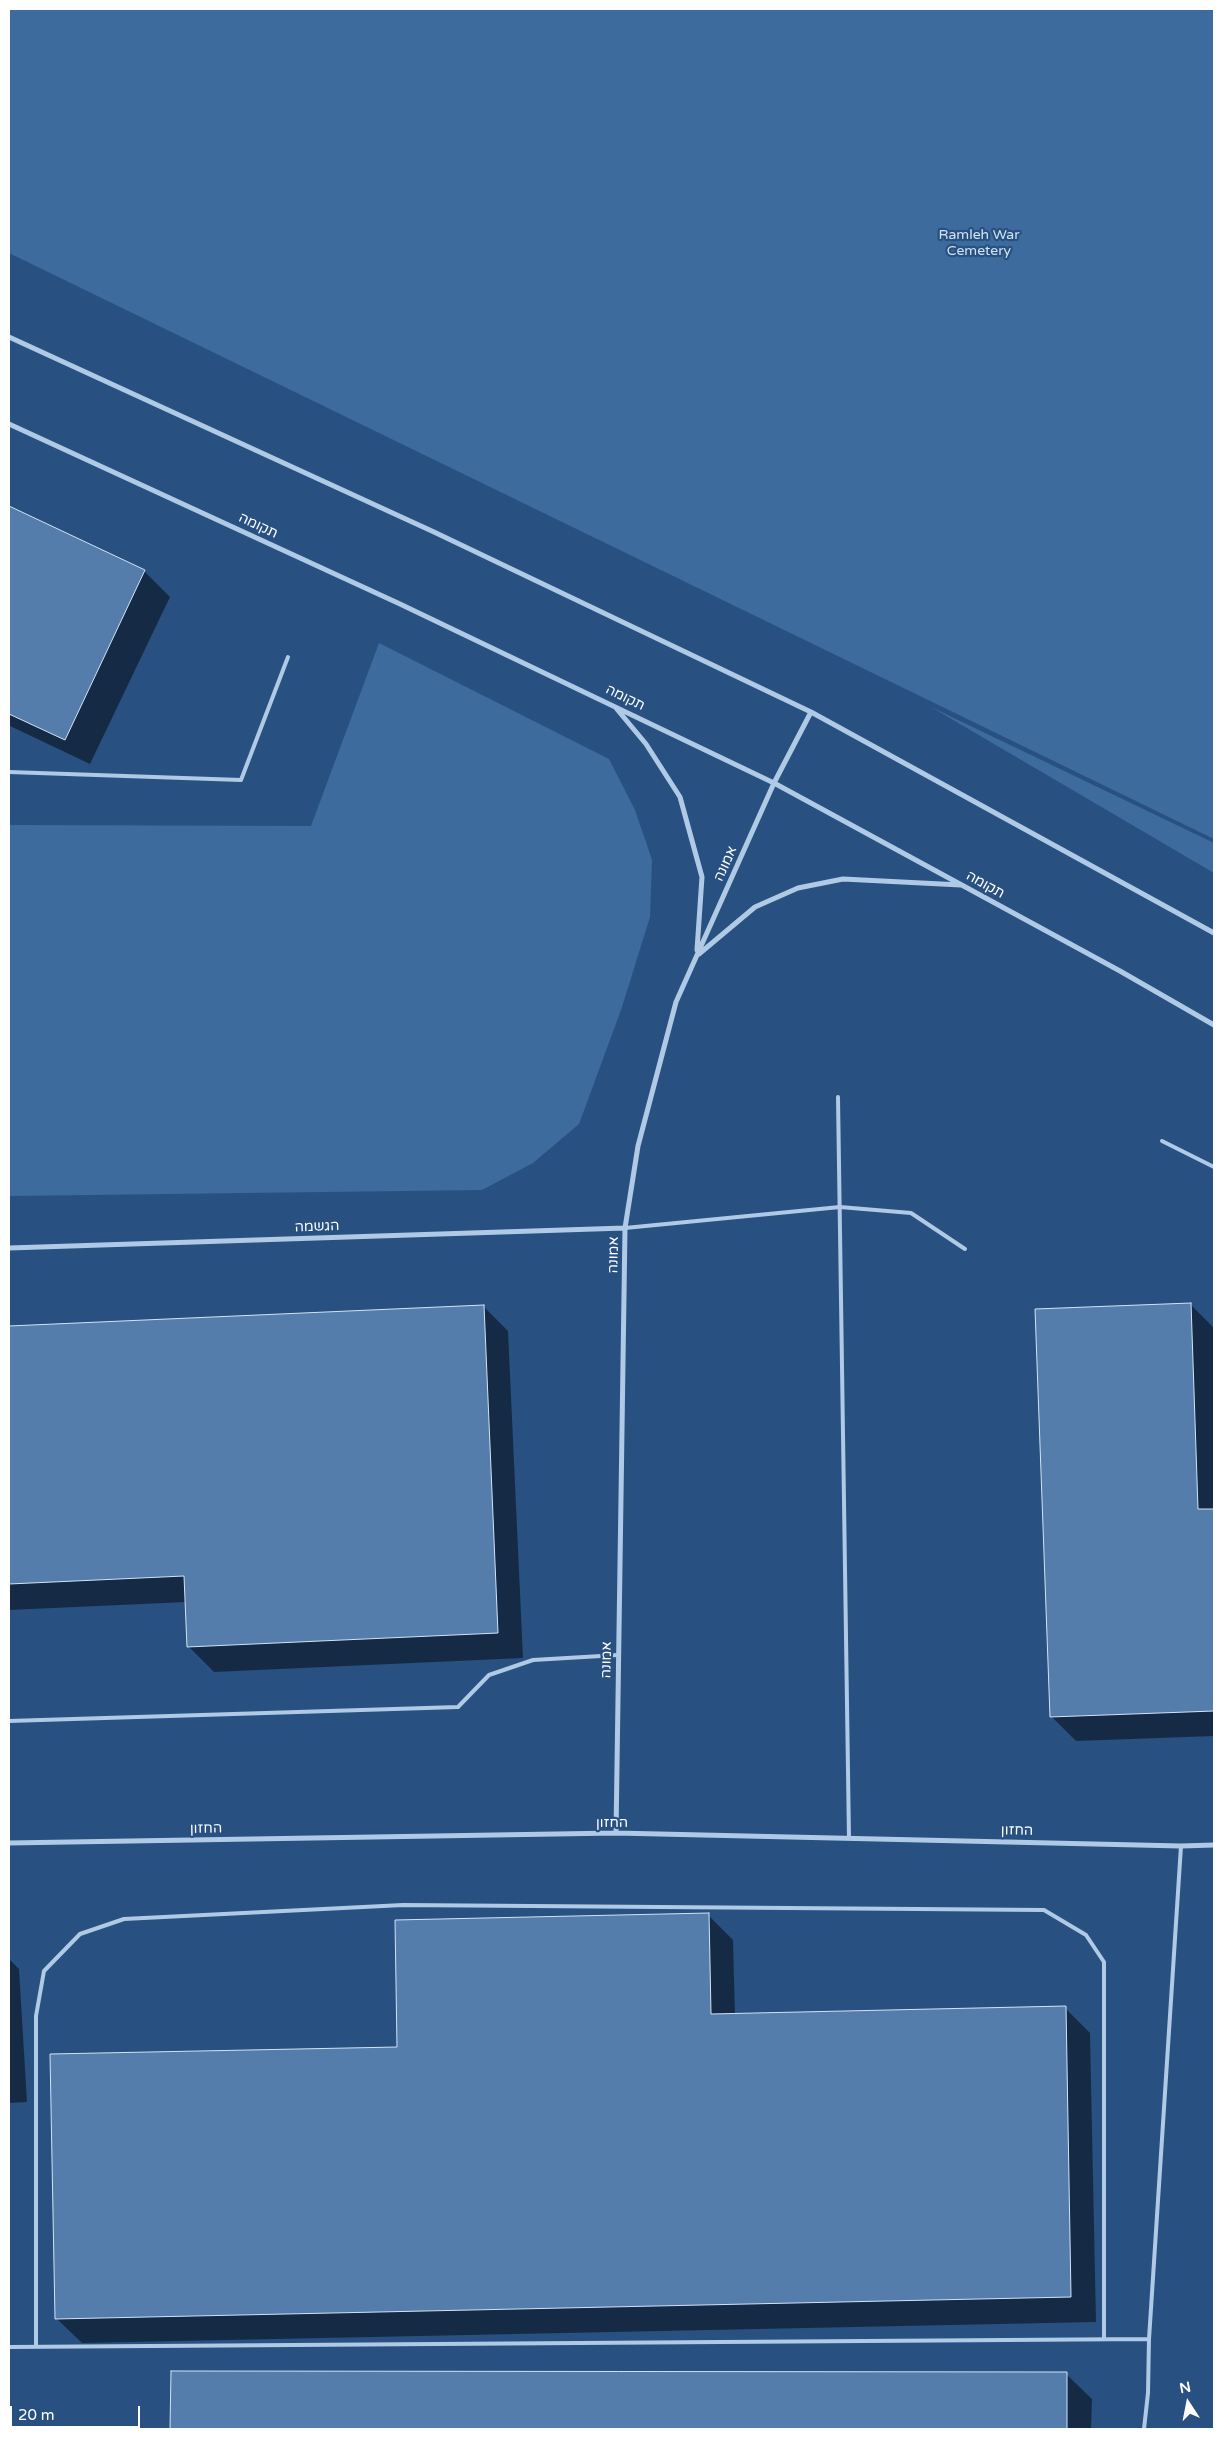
<!DOCTYPE html>
<html>
<head>
<meta charset="utf-8">
<style>
  body { margin:0 }
  #map { position:relative; width:1223px; height:2438px; overflow:hidden; background:#285181; font-family:"Varela Round",sans-serif }
  canvas { display:block }
  .frame { position:absolute; inset:0; border:10px solid #fff; pointer-events:none }
  .north { position:absolute; left:1163px; top:2378px; width:50px; height:50px; -webkit-text-stroke:4px #285181; paint-order:stroke; rotate:349deg; font-size:14px; font-weight:700; line-height:20px; text-align:center; color:#fff }
  .north::after { content:''; display:block; margin:auto; width:18px; height:22px; background:#fff; clip-path:polygon(50% 0,100% 100%,50% 72%,0 100%) }
  .scale { position:absolute; left:10px; top:2406px; width:130px; height:22px; box-sizing:border-box; border:2px solid #fff; border-top:0; padding-left:6px; font-size:15px; line-height:18px; white-space:nowrap; color:#fff; -webkit-text-stroke:4px #285181; paint-order:stroke }
</style>
</head>
<body>
<div id="map">
<canvas width="1223" height="2438"></canvas>
<div class="frame"></div>
<div class="north">N</div>
<div class="scale">20 m</div>
</div>
<script>
const context = document.querySelector('canvas').getContext('2d');
context.lineJoin = 'round';
function paint(path, color) {
  context.fillStyle = color;
  context.fill(path, 'evenodd');
}
function toPath(rows) {
  const path = new Path2D();
  for (const r of rows) {
    path.moveTo(r[0], r[1]);
    for (let i = 2; i < r.length; i += 2) path.lineTo(r[i], r[i + 1]);
  }
  return path;
}
function trace(path, color, width, dash) {
  context.strokeStyle = color;
  context.lineWidth = width;
  context.lineCap = dash ? 'butt' : 'round';
  context.setLineDash(dash || []);
  context.stroke(path);
}
function drawText(font, color, halo, rows, align = 'center') {
  context.font = font + ' "Varela Round","Noto Sans Hebrew",sans-serif';
  context.lineWidth = 4.5;
  context.setLineDash([]);
  context.textBaseline = 'middle';
  context.strokeStyle = halo;
  context.fillStyle = color;
  for (const [text, x, y, turn = 0] of rows) {
    context.save();
    context.translate(x, y);
    context.rotate((+turn || 0) * Math.PI / 180);
    context.textAlign = isNaN(turn) ? turn : align;
    if (halo) context.strokeText(text, 0, 0);
    context.fillText(text, 0, 0);
    context.restore();
  }
}
const green = toPath([
  [9,9,1214,9,1214,839,9,253],
  [379,643,609,759,635,810,652,860,650,917,621,1010,579,1124,533,1163,482,1190,9,1196,9,825,311,826],
  [931,707,1214,843,1214,873]
]);
const shadow = toPath([
  [9,508,145,572,170,597,90,764,10,726,9,729],
  [1190,1304,1214,1328,1214,1736,1076,1741,1051,1716],
  [483,1306,508,1331,523,1658,214,1672,189,1647,187,1602,9,1610,9,1328],
  [708,1915,733,1940,735,2015,1065,2008,1090,2033,1096,2322,82,2343,56,2318,399,2048],
  [9,1959,19,1969,27,2102,9,2103],
  [172,2372,1066,2374,1092,2399,1091,2429,172,2429]
]);
const building = toPath([
  [9,506,145,570,65,740,9,714,9,506],
  [1191,1303,1198,1509,1214,1509,1214,1711,1050,1717,1035,1309,1191,1303],
  [484,1305,498,1633,187,1647,184,1576,9,1584,9,1326,484,1305],
  [709,1913,711,2014,1066,2006,1071,2297,55,2319,50,2054,397,2047,395,1920,709,1913],
  [171,2371,1067,2372,1067,2429,170,2429,171,2371]
]);
const lane = toPath([
  [9,772,241,780,288,657],
  [838,1097,849,1838],
  [1162,1141,1214,1167],
  [625,1228,840,1207,911,1213,965,1249],
  [9,1721,458,1707,489,1675,533,1660,618,1655],
  [36,2346,36,2016,44,1971,80,1934,124,1919,403,1905,1044,1910,1086,1935,1104,1962,1104,2339],
  [9,2347,1149,2339],
  [1144,2429,1148,2393,1149,2339,1181,1846]
]);
const street = toPath([
  [9,337,434,532,811,712,1214,933],
  [9,424,400,604,774,783,1120,971,1214,1025],
  [616,708,646,744,680,797,702,877,697,950],
  [699,954,755,907,798,888,843,879,961,885],
  [9,1248,625,1228],
  [616,1833,625,1228,638,1146,676,1002,774,783,811,712],
  [9,1843,616,1833,1181,1846,1214,1845]
]);
const parkNames = [
  ["Ramleh War",979,235],
  ["Cemetery",979,251]
];
const streetNames = [
  ["תקומה",258,526,25],
  ["תקומה",625,698,26],
  ["אמונה",726,864,-66],
  ["תקומה",985,885,29],
  ["הגשמה",317,1227,-2],
  ["אמונה",614,1255,-89],
  ["אמונה",607,1660,-89],
  ["החזון",612,1823],
  ["החזון",206,1829,-1],
  ["החזון",1017,1831,1]
];
paint(green, '#3d6b9e');
paint(shadow, '#0007');
paint(building, '#547dab');
trace(building, '#d3e3f5', 1);
trace(lane, '#b0cae6', 4);
trace(street, '#b0cae6', 5);
drawText('14px', '#d3e3f5', '#285181', parkNames);
drawText('14px', '#fff', '#285181', streetNames);
</script>
</body>
</html>
